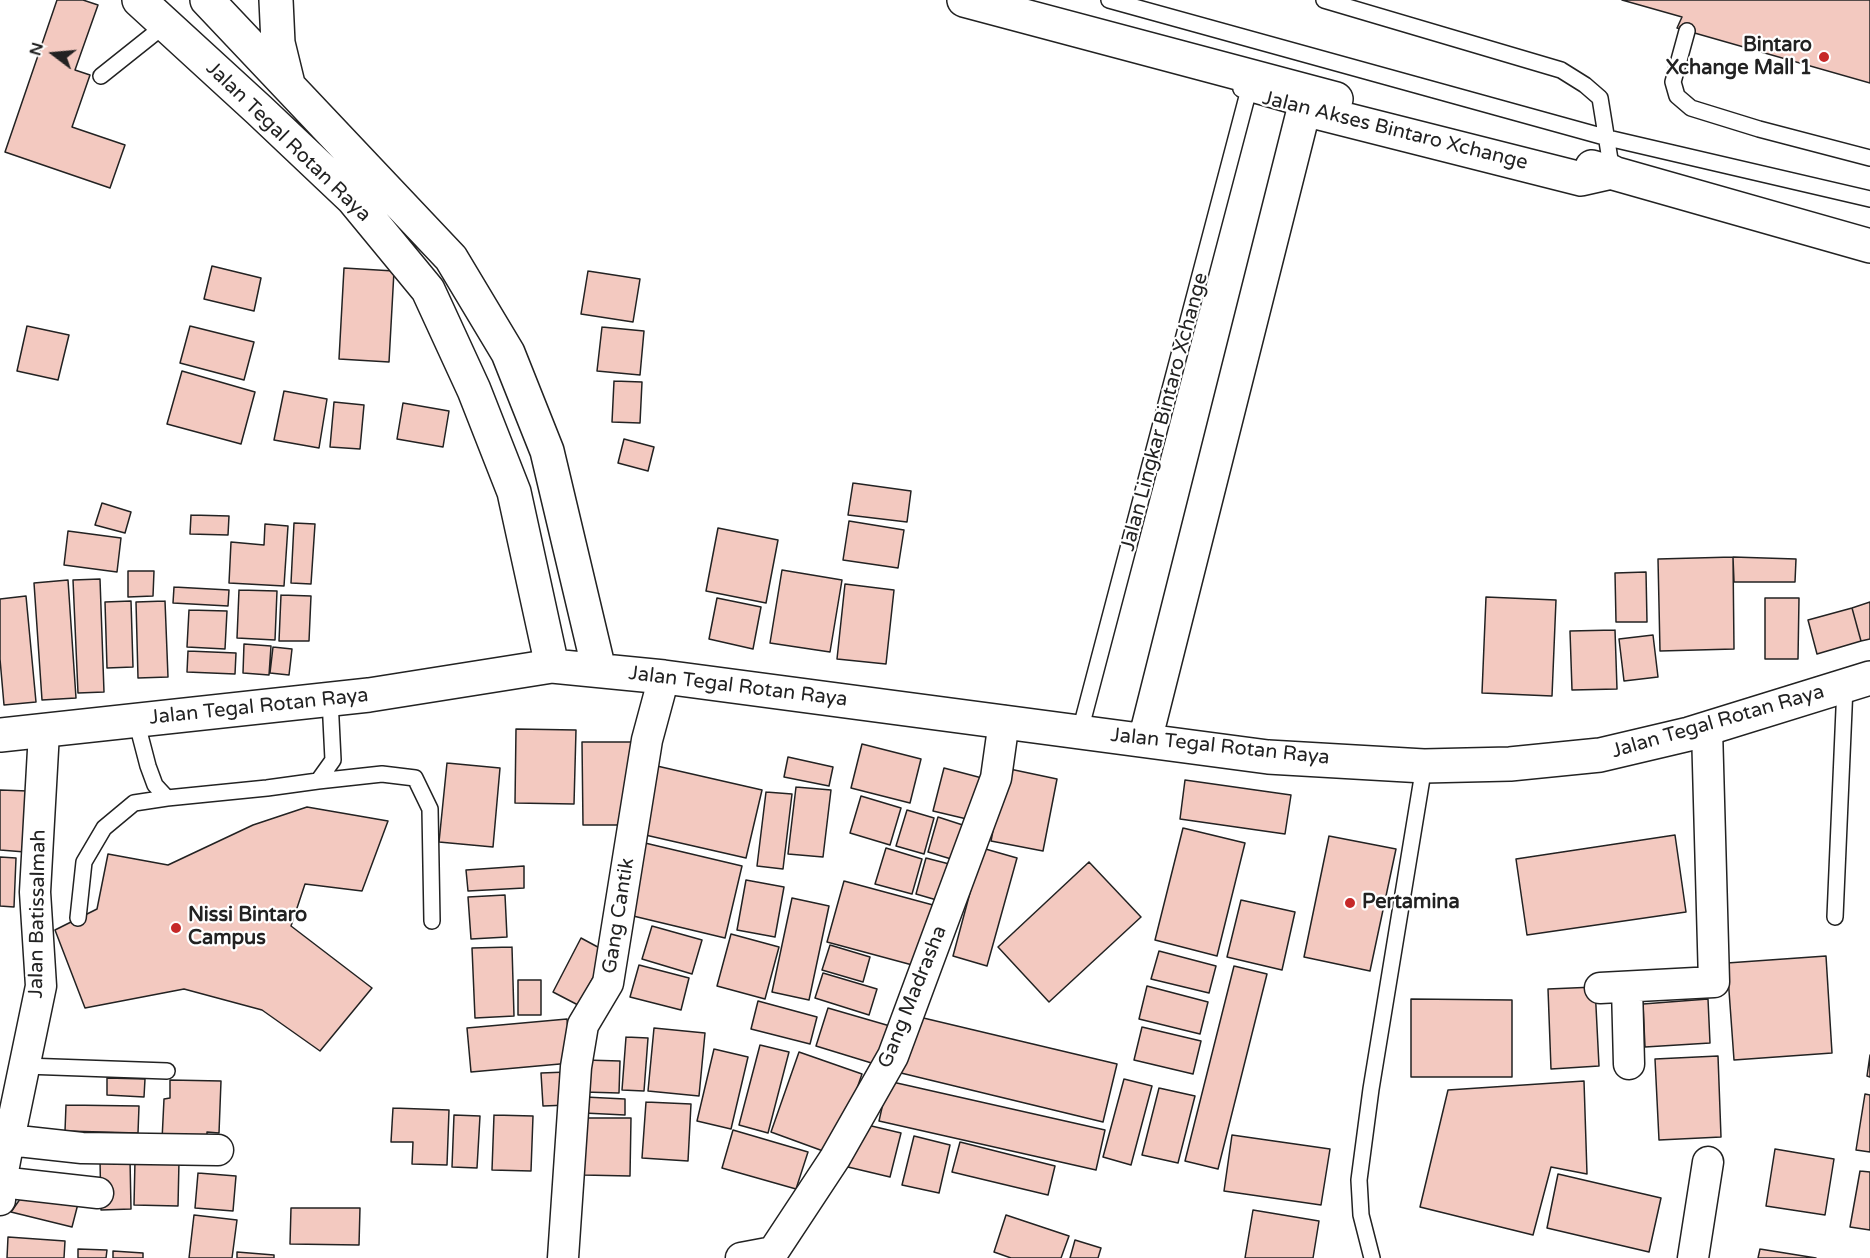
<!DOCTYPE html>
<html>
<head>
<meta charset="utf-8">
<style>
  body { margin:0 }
  #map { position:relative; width:1870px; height:1258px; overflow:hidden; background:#fff; font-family:"Varela Round",sans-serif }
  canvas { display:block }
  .north { position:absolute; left:24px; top:24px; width:60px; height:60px; -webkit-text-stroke:4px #fff; paint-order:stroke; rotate:286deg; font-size:16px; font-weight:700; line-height:24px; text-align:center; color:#222 }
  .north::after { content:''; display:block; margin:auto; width:21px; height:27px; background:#222; clip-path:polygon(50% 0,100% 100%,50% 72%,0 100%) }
</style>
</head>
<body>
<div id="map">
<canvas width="1870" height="1258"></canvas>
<div class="north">N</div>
</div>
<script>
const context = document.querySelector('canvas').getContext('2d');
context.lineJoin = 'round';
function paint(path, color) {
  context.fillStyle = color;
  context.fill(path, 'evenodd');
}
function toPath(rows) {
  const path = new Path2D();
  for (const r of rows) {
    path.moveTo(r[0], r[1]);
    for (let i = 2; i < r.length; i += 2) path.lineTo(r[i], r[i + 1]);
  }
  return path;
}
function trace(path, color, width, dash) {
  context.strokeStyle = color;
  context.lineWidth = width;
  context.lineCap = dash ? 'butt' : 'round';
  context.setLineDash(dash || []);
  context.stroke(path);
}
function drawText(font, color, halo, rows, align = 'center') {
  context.font = font + ' "Varela Round",sans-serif';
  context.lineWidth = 4.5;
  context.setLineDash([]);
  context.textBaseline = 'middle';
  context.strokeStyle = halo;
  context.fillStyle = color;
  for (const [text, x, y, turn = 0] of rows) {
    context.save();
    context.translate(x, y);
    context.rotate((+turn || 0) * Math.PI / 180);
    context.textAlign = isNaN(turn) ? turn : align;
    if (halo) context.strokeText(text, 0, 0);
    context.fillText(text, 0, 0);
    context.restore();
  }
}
const building = toPath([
  [57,0,83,0,98,5,75,70,90,75,72,127,125,145,110,188,5,152,57,0],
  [1622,0,1870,0,1870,83,1677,28,1682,17,1622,0],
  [212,266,261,278,254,311,204,299,212,266],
  [344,268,394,271,389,362,339,359,344,268],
  [588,271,640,279,633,322,581,314,588,271],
  [27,326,69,335,58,380,17,371,27,326],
  [190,326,254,342,244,380,180,363,190,326],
  [602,327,644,331,640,375,597,371,602,327],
  [182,371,255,392,241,444,167,424,182,371],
  [614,381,642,382,640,423,612,422,614,381],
  [284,391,327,399,319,448,274,440,284,391],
  [334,402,364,405,360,449,330,447,334,402],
  [403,403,449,411,443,447,397,439,403,403],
  [624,439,654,447,648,471,618,463,624,439],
  [853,483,911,491,907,522,848,515,853,483],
  [102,503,131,512,125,533,95,525,102,503],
  [191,515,229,516,228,535,190,534,191,515],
  [849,521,904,530,898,568,843,560,849,521],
  [294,523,315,524,311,584,291,583,294,523],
  [265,524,288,526,284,586,229,583,231,542,264,545,265,524],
  [718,528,778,540,766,603,706,591,718,528],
  [68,531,121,538,117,572,64,565,68,531],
  [1733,557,1796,559,1795,582,1734,582,1733,557],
  [1733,557,1734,649,1660,651,1658,559,1733,557],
  [782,570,842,580,830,652,770,643,782,570],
  [128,571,154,571,153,596,128,597,128,571],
  [1646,572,1647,622,1616,622,1615,573,1646,572],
  [100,579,104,692,78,693,73,580,100,579],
  [68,580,76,698,42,700,34,583,68,580],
  [845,584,894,590,886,664,837,659,845,584],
  [174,587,229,590,228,606,173,603,174,587],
  [239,590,277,591,275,640,237,638,239,590],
  [281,595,311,596,309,641,279,641,281,595],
  [26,596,36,702,4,705,0,659,0,599,26,596],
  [1486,597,1556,600,1552,696,1482,693,1486,597],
  [717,598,761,607,753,649,709,639,717,598],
  [1765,598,1799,598,1798,659,1765,659,1765,598],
  [131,601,133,667,107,668,105,602,131,601],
  [165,601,168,677,138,678,136,602,165,601],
  [1870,602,1870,639,1861,641,1852,608,1870,602],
  [1852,608,1861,641,1817,654,1808,620,1852,608],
  [189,610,227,611,225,649,187,647,189,610],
  [1615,630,1617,689,1572,690,1570,631,1615,630],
  [1653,635,1658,677,1624,681,1619,639,1653,635],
  [244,644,271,646,269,675,243,673,244,644],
  [273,647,292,649,289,675,270,673,273,647],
  [188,651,236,653,235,674,187,672,188,651],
  [516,729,576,730,574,804,515,803,516,729],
  [582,742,631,742,631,825,583,825,582,742],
  [862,744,921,759,910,803,851,788,862,744],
  [788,757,833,767,829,786,784,777,788,757],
  [447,763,500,768,493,847,439,842,447,763],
  [657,766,762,790,746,858,641,834,657,766],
  [944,768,982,778,971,820,933,811,944,768],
  [1005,768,1057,779,1043,851,991,841,1005,768],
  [1185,780,1291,795,1285,834,1180,819,1185,780],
  [796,787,831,790,823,857,788,854,796,787],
  [0,790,28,791,25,852,0,850,0,790],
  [766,792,792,794,783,869,757,866,766,792],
  [861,796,901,808,890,845,850,833,861,796],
  [307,807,388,821,362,891,305,884,291,926,372,988,320,1051,262,1010,184,989,85,1008,55,930,97,909,108,854,168,865,253,825,307,807],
  [907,810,934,818,924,854,896,846,907,810],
  [938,817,972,828,961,862,928,852,938,817],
  [1183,828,1245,843,1217,956,1155,940,1183,828],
  [1675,835,1686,912,1527,935,1516,859,1675,835],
  [1329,836,1396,849,1370,971,1304,957,1329,836],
  [645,843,742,866,725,938,629,915,645,843],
  [886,848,922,859,912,894,875,884,886,848],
  [982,848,1017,858,987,966,953,956,982,848],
  [0,857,16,858,14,907,0,906,0,857],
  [926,858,957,866,947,903,916,894,926,858],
  [1089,862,1141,917,1049,1002,998,947,1089,862],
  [524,866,524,888,468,891,466,870,524,866],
  [746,880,784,887,775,937,737,930,746,880],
  [844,881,933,905,916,966,827,942,844,881],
  [505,895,507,937,471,939,468,897,505,895],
  [792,898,829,906,809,1000,772,992,792,898],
  [1241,900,1295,912,1282,970,1227,957,1241,900],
  [652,926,702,940,692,974,642,959,652,926],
  [731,934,779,947,765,999,717,986,731,934],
  [581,938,607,952,578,1005,553,992,581,938],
  [830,945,870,957,863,982,822,970,830,945],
  [512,947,514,1016,475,1018,472,948,512,947],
  [1159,951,1216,966,1209,993,1151,979,1159,951],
  [1826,956,1832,1053,1734,1060,1727,963,1826,956],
  [639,965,689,978,681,1010,630,997,639,965],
  [1234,966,1267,974,1218,1169,1185,1161,1234,966],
  [823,973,877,989,869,1015,815,998,823,973],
  [518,980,541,980,541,1015,518,1015,518,980],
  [1147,986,1208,1002,1200,1034,1139,1019,1147,986],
  [1595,987,1599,1066,1551,1069,1548,989,1595,987],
  [1411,999,1512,1000,1512,1077,1411,1077,1411,999],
  [1708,999,1710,1043,1645,1047,1643,1004,1708,999],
  [758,1001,817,1017,810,1044,751,1029,758,1001],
  [828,1008,890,1026,878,1065,816,1046,828,1008],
  [915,1016,1117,1064,1103,1122,901,1073,915,1016],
  [567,1019,571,1063,471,1072,467,1028,567,1019],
  [1142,1027,1201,1041,1193,1074,1134,1060,1142,1027],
  [654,1028,705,1033,699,1096,648,1091,654,1028],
  [626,1037,648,1038,644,1091,622,1090,626,1037],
  [760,1045,789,1052,768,1133,739,1125,760,1045],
  [714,1049,748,1057,731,1129,697,1121,714,1049],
  [799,1052,862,1074,834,1155,771,1132,799,1052],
  [1870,1055,1870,1077,1867,1076,1870,1055],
  [1718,1056,1721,1137,1659,1140,1655,1059,1718,1056],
  [585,1060,620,1061,619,1093,584,1092,585,1060],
  [567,1072,569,1105,543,1106,541,1073,567,1072],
  [107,1078,145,1079,144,1097,107,1095,107,1078],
  [1124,1079,1152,1086,1131,1165,1103,1157,1124,1079],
  [170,1080,221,1081,219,1133,207,1132,207,1142,162,1140,164,1099,170,1098,170,1080],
  [888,1081,1105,1130,1096,1170,879,1121,888,1081],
  [1584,1081,1587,1174,1551,1167,1533,1235,1420,1207,1448,1090,1584,1081],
  [1159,1088,1195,1096,1178,1163,1142,1155,1159,1088],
  [1865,1094,1870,1095,1870,1152,1856,1150,1865,1094],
  [585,1097,625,1099,625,1115,584,1113,585,1097],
  [646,1102,691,1104,688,1161,642,1158,646,1102],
  [66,1105,139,1106,138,1133,65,1131,66,1105],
  [393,1108,449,1110,447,1165,412,1164,413,1142,391,1142,393,1108],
  [454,1115,480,1116,477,1168,452,1167,454,1115],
  [494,1115,533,1116,531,1171,492,1170,494,1115],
  [584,1118,631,1118,630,1176,583,1175,584,1118],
  [859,1123,901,1133,890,1177,848,1167,859,1123],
  [733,1130,808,1152,796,1189,722,1168,733,1130],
  [1232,1135,1330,1149,1321,1205,1224,1191,1232,1135],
  [914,1136,950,1145,939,1193,902,1185,914,1136],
  [960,1142,1055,1166,1048,1195,952,1172,960,1142],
  [1775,1149,1834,1159,1825,1215,1766,1206,1775,1149],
  [130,1159,131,1209,101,1210,100,1160,130,1159],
  [135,1160,179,1161,178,1206,134,1205,135,1160],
  [1860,1171,1870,1172,1870,1230,1850,1227,1860,1171],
  [198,1173,236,1176,233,1211,195,1208,198,1173],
  [1558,1174,1661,1198,1649,1252,1547,1228,1558,1174],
  [25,1192,80,1196,72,1227,11,1212,25,1192],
  [291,1208,360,1208,359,1245,290,1244,291,1208],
  [1253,1210,1319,1221,1313,1258,1245,1258,1253,1210],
  [194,1215,237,1220,232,1258,189,1258,194,1215],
  [1006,1215,1069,1236,1061,1258,1011,1258,994,1252,1006,1215],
  [8,1237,65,1241,64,1258,7,1258,8,1237],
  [1075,1240,1101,1248,1098,1258,1070,1258,1075,1240],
  [78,1249,107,1250,106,1258,78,1258,78,1249],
  [1760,1249,1816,1258,1758,1258,1760,1249],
  [113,1251,143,1253,143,1258,113,1258,113,1251],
  [237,1252,274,1255,274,1258,237,1258,237,1252]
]);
const service = toPath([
  [1109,0,1608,138,1870,199],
  [1324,0,1561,70,1585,85,1600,98,1612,172],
  [1687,31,1673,82,1677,96,1691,108,1759,129,1870,158],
  [101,76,165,25],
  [1241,89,1248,93,1304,109],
  [136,720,148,766,155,785,167,798,267,788,318,781,333,760,330,699],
  [1080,731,1248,93],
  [318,781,382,774,415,778,430,809,432,921],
  [1835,917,1845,686],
  [78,918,84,862,104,828,134,803,167,798],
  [25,1066,167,1071],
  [1372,1258,1361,1215,1359,1180,1371,1089,1424,766]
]);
const minor = toPath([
  [1627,987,1629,1064],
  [1600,988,1714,982,1707,729],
  [9,1140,82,1148,218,1150],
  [0,1182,98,1193],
  [0,1200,1,1182,9,1140,41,986,35,892,44,732],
  [563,1258,576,1067,583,1025,608,983,647,740,664,677],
  [741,1258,773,1252],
  [772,1258,773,1252,835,1158,893,1056,996,778,1004,721],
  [1693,1258,1708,1162]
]);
const secondary = toPath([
  [139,0,259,110,353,199,428,290,474,390,514,492,552,666],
  [207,0,451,258,508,353,547,451,599,670],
  [276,0,278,43,288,84],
  [964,0,1336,99],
  [1592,167,1870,246],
  [0,735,369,695,552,666,664,677,1268,757,1424,766,1510,764,1600,755,1689,734,1870,678],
  [1145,740,1304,109,1581,179,1612,172]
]);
const markers = [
  [1824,57,6,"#c62828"],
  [1350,903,6,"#c62828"],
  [176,928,6,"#c62828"]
];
const poiNames = [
  ["Bintaro",1812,46,"right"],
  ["Xchange Mall 1",1812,69,"right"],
  ["Pertamina",1362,903],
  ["Nissi Bintaro",188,916],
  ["Campus",188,939]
];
const streetNames = [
  ["Jalan Akses Bintaro Xchange",1395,131,14],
  ["Jalan Tegal Rotan Raya",288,142,44],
  ["Jalan Lingkar Bintaro Xchange",1165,412,-75],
  ["Jalan Tegal Rotan Raya",738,687,7],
  ["Jalan Tegal Rotan Raya",259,707,-6],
  ["Jalan Tegal Rotan Raya",1718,722,-16],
  ["Jalan Tegal Rotan Raya",1220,747,6],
  ["Jalan Batissalmah",38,914,-89],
  ["Gang Cantik",619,916,-81],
  ["Gang Madrasha",913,997,-68]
];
paint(building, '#f3c9c0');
trace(building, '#222', 1.5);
trace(service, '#222', 18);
trace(minor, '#222', 33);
trace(secondary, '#222', 36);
trace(service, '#fff', 15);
trace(minor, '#fff', 30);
trace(secondary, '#fff', 33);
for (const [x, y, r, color] of markers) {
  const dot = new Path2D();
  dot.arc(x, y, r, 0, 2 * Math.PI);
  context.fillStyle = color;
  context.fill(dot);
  trace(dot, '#fff', 2);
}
drawText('bold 20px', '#222', '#fff', poiNames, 'left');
drawText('20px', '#222', '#fff', streetNames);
</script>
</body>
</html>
